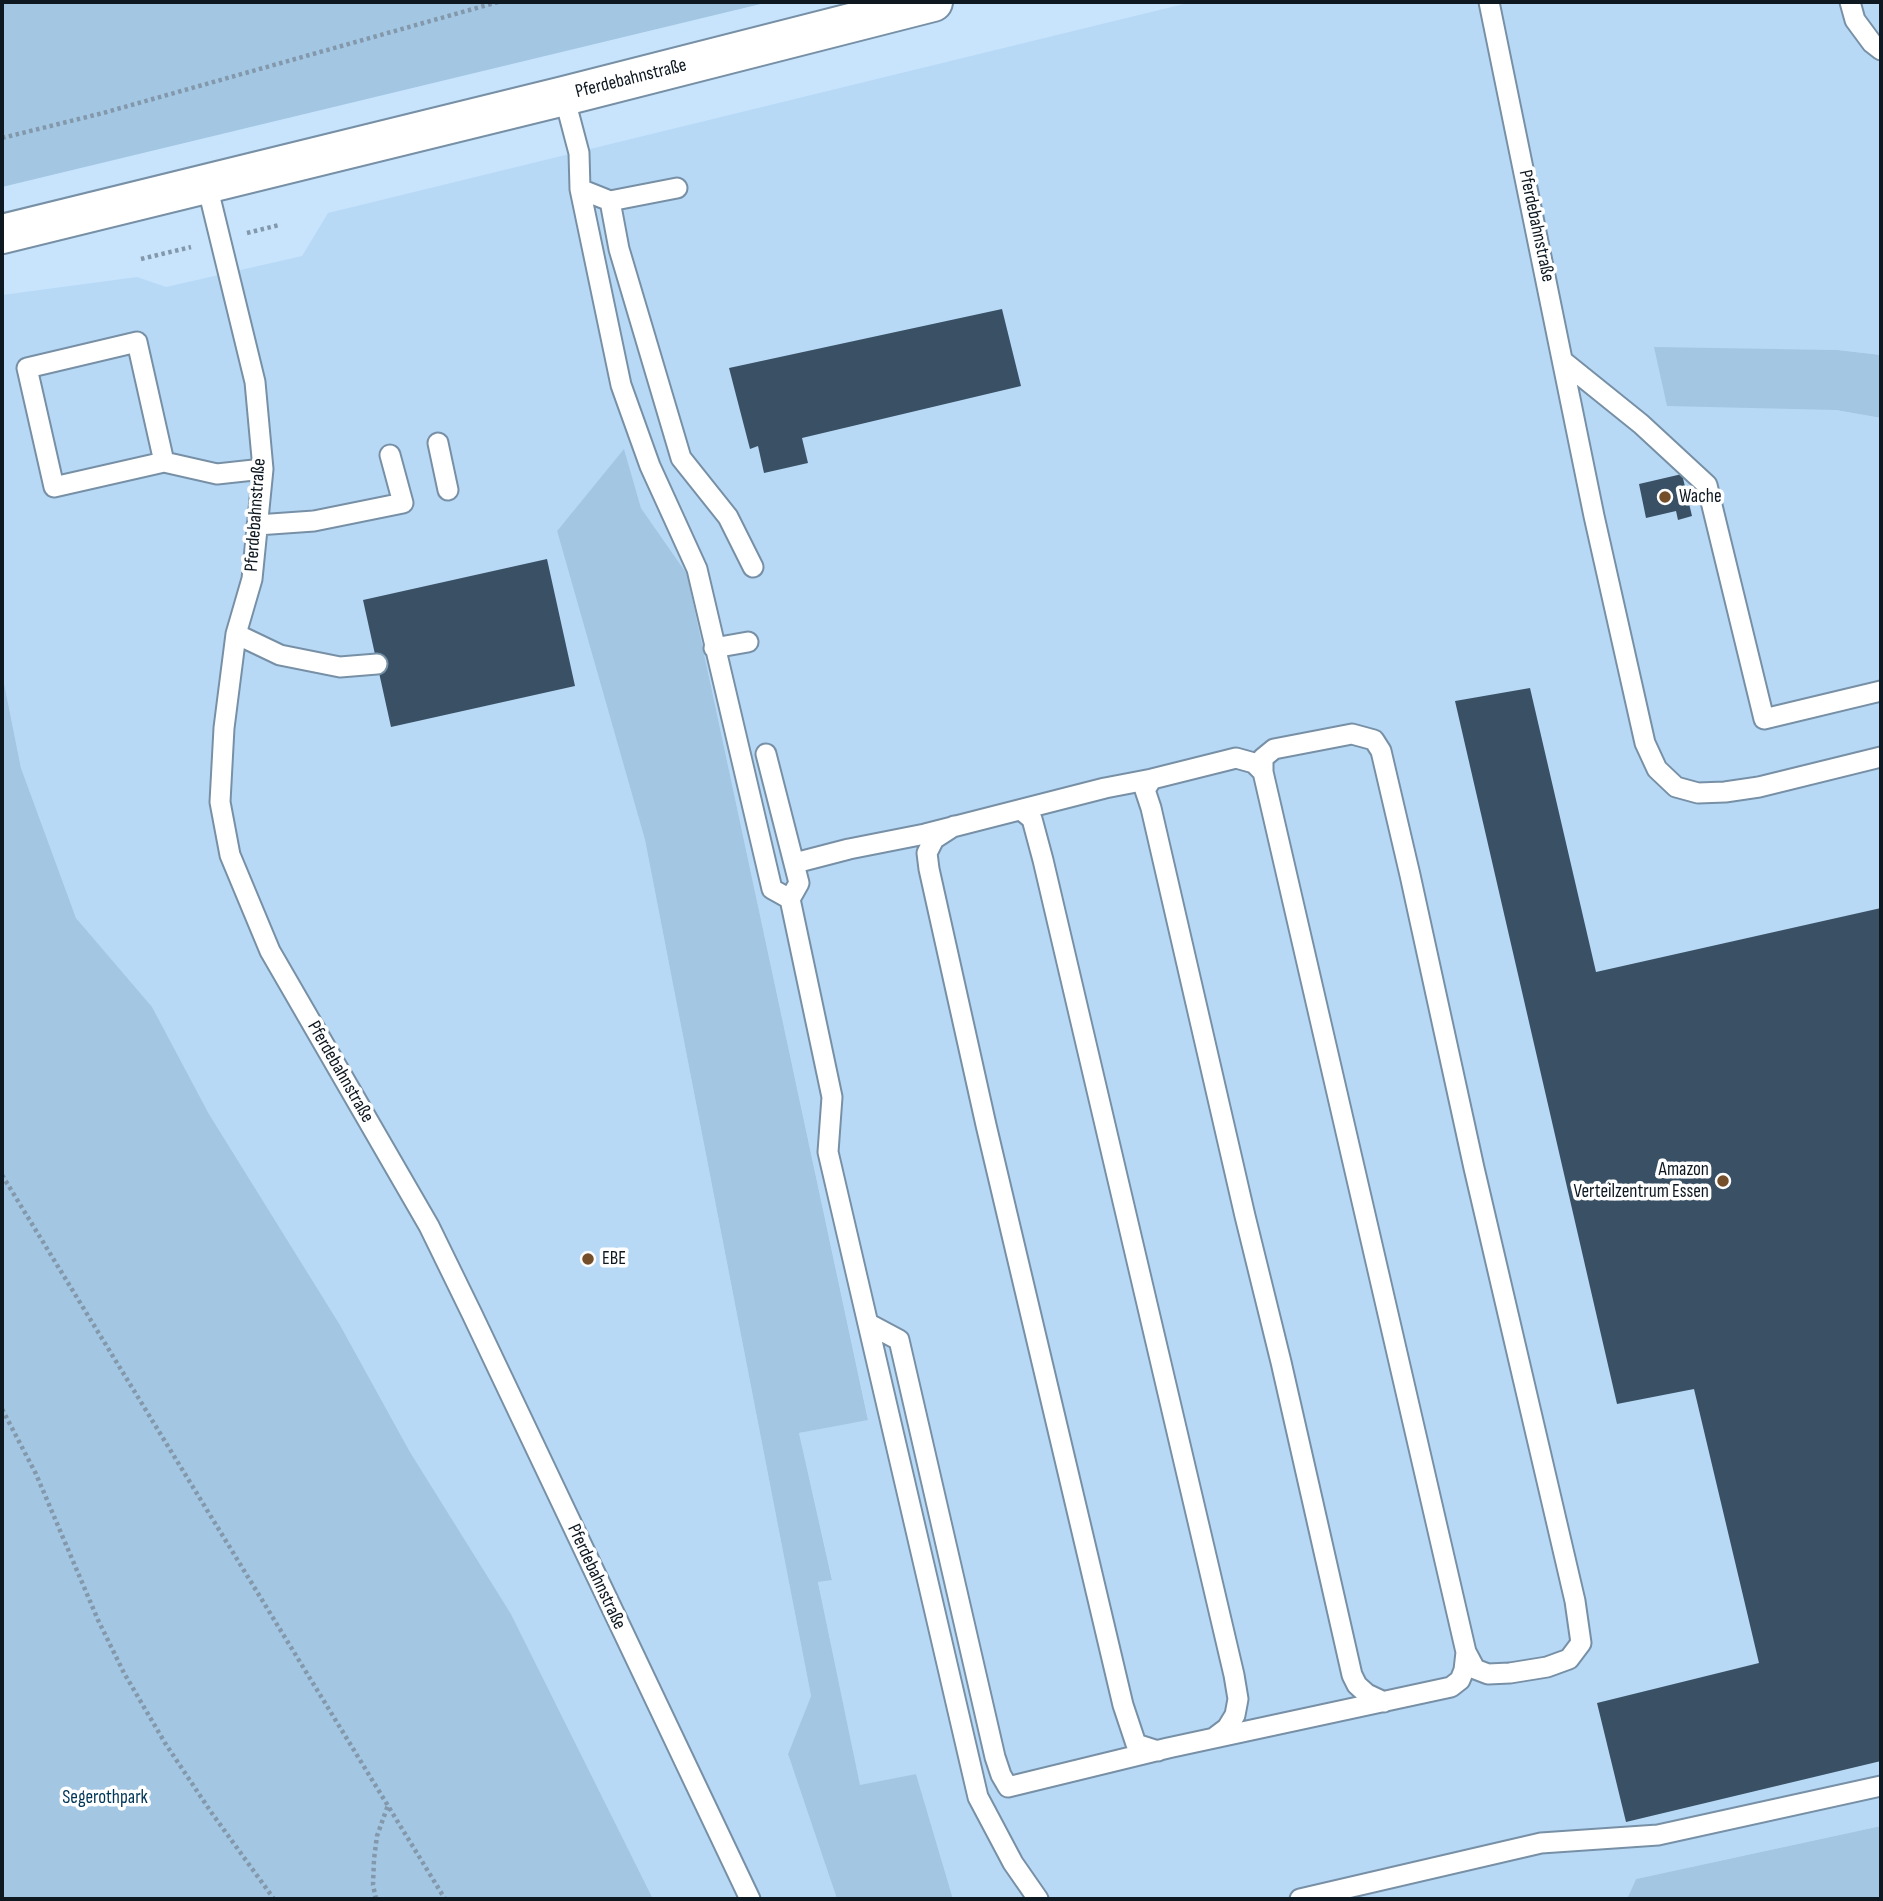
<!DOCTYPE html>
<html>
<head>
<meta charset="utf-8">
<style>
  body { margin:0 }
  #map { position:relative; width:1883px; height:1901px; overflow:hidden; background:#c8e4fc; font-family:"Sofia Sans Condensed",sans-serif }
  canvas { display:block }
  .frame { position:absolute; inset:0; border:4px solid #0e1821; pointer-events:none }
</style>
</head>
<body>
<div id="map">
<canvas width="1883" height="1901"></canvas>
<div class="frame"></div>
</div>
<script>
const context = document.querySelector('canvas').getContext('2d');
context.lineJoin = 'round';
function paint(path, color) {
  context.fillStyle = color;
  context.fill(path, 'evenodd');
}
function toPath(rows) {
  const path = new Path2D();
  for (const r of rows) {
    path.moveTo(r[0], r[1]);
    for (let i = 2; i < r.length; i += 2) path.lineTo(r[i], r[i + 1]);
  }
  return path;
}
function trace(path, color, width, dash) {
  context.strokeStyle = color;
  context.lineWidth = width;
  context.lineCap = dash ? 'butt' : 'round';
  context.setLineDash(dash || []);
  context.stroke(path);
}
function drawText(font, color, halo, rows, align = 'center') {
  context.font = font + ' "Sofia Sans Condensed",sans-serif';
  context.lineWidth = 7;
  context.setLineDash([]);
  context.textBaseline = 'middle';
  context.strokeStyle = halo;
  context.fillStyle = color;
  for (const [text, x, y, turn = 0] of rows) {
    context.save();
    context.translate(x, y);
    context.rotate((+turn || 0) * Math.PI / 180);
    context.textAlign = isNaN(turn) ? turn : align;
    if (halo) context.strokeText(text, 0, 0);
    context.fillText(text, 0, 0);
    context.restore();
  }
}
const built = toPath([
  [1192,2,1881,2,1881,355,1838,350,1654,348,1836,410,1881,418,1881,1826,1636,1879,1627,1899,953,1899,916,1774,860,1786,818,1581,832,1579,799,1433,868,1419,687,574,641,508,624,450,557,531,645,840,811,1696,788,1754,837,1899,653,1899,511,1614,410,1452,340,1325,209,1114,152,1008,76,918,21,768,2,673,2,295,137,277,166,287,302,256,328,213]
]);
const green = toPath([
  [2,2,769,2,2,187],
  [1654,347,1838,350,1881,355,1881,418,1836,410,1667,406],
  [624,449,641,508,687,574,868,1420,799,1433,832,1580,818,1582,860,1785,916,1774,953,1899,837,1899,788,1754,811,1696,645,840,557,531],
  [2,673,21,768,76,918,152,1007,209,1114,340,1325,410,1452,511,1614,653,1899,2,1899],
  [1881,1826,1881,1899,1627,1899,1636,1879]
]);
const building = toPath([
  [1002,309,1021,386,802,438,808,463,764,473,758,446,750,449,729,368],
  [1682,474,1692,516,1678,520,1676,511,1646,518,1639,484],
  [547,559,575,686,391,727,363,600],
  [1530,688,1596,972,1881,908,1881,1761,1626,1822,1597,1703,1759,1663,1694,1389,1617,1404,1455,701]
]);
const path = toPath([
  [2,138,103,113,498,2],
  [247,233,279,225],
  [141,259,191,247],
  [2,1175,445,1899],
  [2,1409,36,1474,98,1620,124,1673,165,1743,211,1812,274,1899],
  [376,1899,373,1885,374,1859,377,1836,388,1805]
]);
const service = toPath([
  [1489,2,1594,516,1645,743,1657,769,1676,787,1698,793,1725,792,1759,787,1881,757],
  [1850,2,1855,20,1872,43,1881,50],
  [564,96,579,153,580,189,621,385,650,466,697,569,772,889,790,899,832,1097,828,1152,978,1797,1013,1863,1038,1899],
  [207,185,255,382,263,469,252,579,236,634,224,728,220,802,230,855,270,951,429,1226,472,1314,750,1899],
  [580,189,610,201,677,188],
  [610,201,619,249,681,458,728,517,753,567],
  [1564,362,1641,424,1707,485,1764,719,1881,691],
  [438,443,448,490],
  [164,462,137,342,27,368,54,487,164,462,217,474,263,469],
  [257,525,314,521,403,503,390,455],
  [236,634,280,655,340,667,377,664],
  [714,648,748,642],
  [766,754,799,883,790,899],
  [1263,772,1254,763,1236,758,1152,779,1145,790,1151,808,1245,1216,1281,1362,1352,1675,1357,1685,1367,1694,1384,1702],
  [1021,810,1032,819,1043,860,1234,1675,1238,1699,1235,1715,1227,1728,1215,1737],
  [954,826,934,839,927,853,929,869,986,1125,1123,1705,1136,1744,1158,1751],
  [795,863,849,849,925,834,1105,788,1152,779],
  [869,1324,899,1340,995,1757,1001,1775,1008,1787,1168,1748,1451,1687,1460,1680,1464,1670,1466,1652,1263,772,1263,758,1274,749,1352,734,1374,740,1381,751,1410,875,1474,1168,1575,1601,1581,1643,1569,1659,1547,1667,1510,1673,1488,1674,1475,1669,1466,1652],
  [1300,1899,1541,1843,1658,1835,1881,1786]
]);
const tertiary = toPath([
  [2,234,564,96,933,2]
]);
const markers = [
  [1665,497,7,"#744f2a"],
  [1723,1181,7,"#744f2a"],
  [588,1259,7,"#744f2a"]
];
const streetNames = [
  ["Pferdebahnstraße",631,79,-14],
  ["Pferdebahnstraße",1536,226,78],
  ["Pferdebahnstraße",256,515,-86],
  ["Pferdebahnstraße",340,1072,60],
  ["Pferdebahnstraße",596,1577,65]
];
const poiNames = [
  ["Wache",1679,497],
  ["Amazon",1709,1170,"right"],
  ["Verteilzentrum Essen",1709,1192,"right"],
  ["EBE",602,1259]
];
const parkNames = [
  ["Segerothpark",105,1798]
];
paint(built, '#b7d9f6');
paint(green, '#a3c6e3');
paint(building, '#3a5165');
trace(service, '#7790a6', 23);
trace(tertiary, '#7790a6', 42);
trace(path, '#8398aa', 4.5, [3.5, 3.5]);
trace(service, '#fff', 19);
trace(tertiary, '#fff', 38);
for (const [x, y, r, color] of markers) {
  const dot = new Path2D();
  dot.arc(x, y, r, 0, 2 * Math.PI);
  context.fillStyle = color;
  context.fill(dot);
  trace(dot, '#fff', 2.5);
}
drawText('19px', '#0e1821', '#fff', streetNames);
drawText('19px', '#0e1821', '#fff', poiNames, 'left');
drawText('19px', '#003658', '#fff', parkNames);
</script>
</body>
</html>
